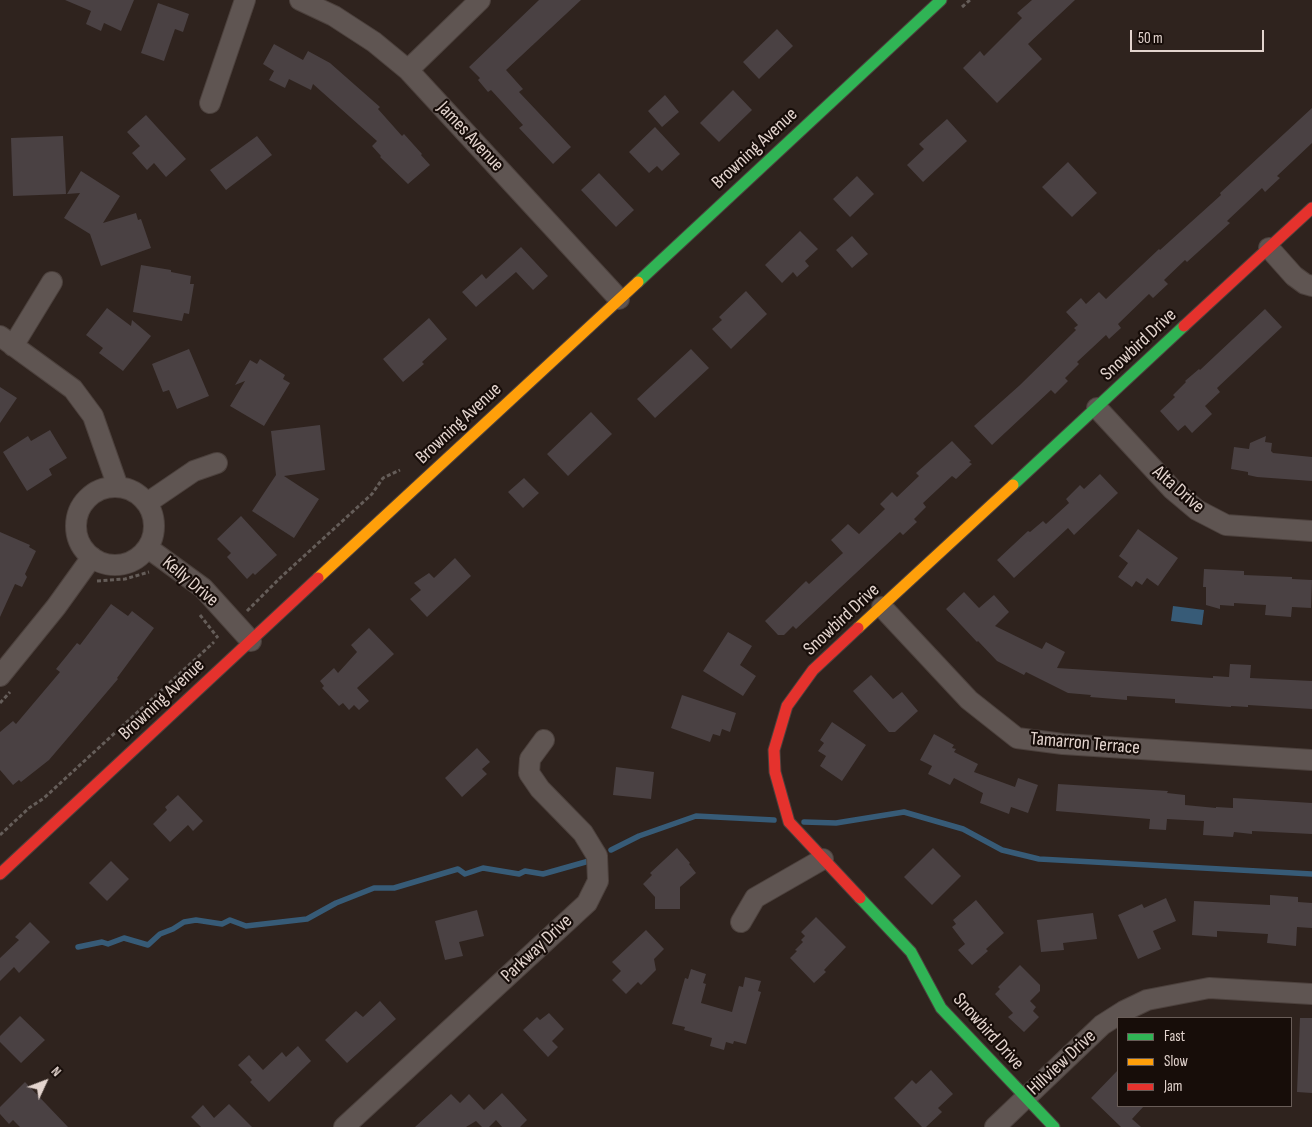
<!DOCTYPE html>
<html>
<head>
<meta charset="utf-8">
<style>
  body { margin:0 }
  #map { position:relative; width:1312px; height:1127px; overflow:hidden; background:#2f231e; font-family:"Sofia Sans Condensed",sans-serif }
  canvas { display:block }
  .legend { position:absolute; left:1117px; top:1017px; width:175px; height:90px; box-sizing:border-box; background:#170d09; border:1px solid #695d58; margin:0; padding:6px 9px; list-style:none; font-size:15px; color:#e3d4ce }
  .legend li { display:flex; align-items:center; gap:10px; height:25px }
  .legend b { width:25px; border:1px solid #695d58 }
  .north { position:absolute; left:20px; top:1057px; width:50px; height:50px; -webkit-text-stroke:4px #170d09; paint-order:stroke; rotate:47deg; font-size:14px; font-weight:700; line-height:20px; text-align:center; color:#e3d4ce }
  .north::after { content:''; display:block; margin:auto; width:18px; height:22px; background:#e3d4ce; clip-path:polygon(50% 0,100% 100%,50% 72%,0 100%) }
  .scale { position:absolute; left:1130px; top:30px; width:134px; height:22px; box-sizing:border-box; border:2px solid #e3d4ce; border-top:0; padding-left:6px; font-size:15px; line-height:18px; white-space:nowrap; color:#e3d4ce; -webkit-text-stroke:4px #170d09; paint-order:stroke }
</style>
</head>
<body>
<div id="map">
<canvas width="1312" height="1127"></canvas>
<ul class="legend">
<li><b style="height:6px;background:#30b455"></b>Fast</li>
<li><b style="height:6px;background:#ff9f0a"></b>Slow</li>
<li><b style="height:6px;background:#e5322d"></b>Jam</li>
</ul>
<div class="north">N</div>
<div class="scale">50 m</div>
</div>
<script>
const context = document.querySelector('canvas').getContext('2d');
context.lineJoin = 'round';
function paint(path, color) {
  context.fillStyle = color;
  context.fill(path, 'evenodd');
}
function toPath(rows) {
  const path = new Path2D();
  for (const r of rows) {
    if (r.length === 3) {
      path.moveTo(r[0] + r[2], r[1]);
      path.arc(r[0], r[1], r[2], 0, 2 * Math.PI);
      continue;
    }
    path.moveTo(r[0], r[1]);
    for (let i = 2; i < r.length; i += 2) path.lineTo(r[i], r[i + 1]);
  }
  return path;
}
function trace(path, color, width, dash) {
  context.strokeStyle = color;
  context.lineWidth = width;
  context.lineCap = dash ? 'butt' : 'round';
  context.setLineDash(dash || []);
  context.stroke(path);
}
function drawText(font, color, halo, rows, align = 'center') {
  context.font = font + ' "Sofia Sans Condensed",sans-serif';
  context.lineWidth = 4.5;
  context.setLineDash([]);
  context.textBaseline = 'middle';
  context.strokeStyle = halo;
  context.fillStyle = color;
  for (const [text, x, y, turn = 0] of rows) {
    context.save();
    context.translate(x, y);
    context.rotate((+turn || 0) * Math.PI / 180);
    context.textAlign = isNaN(turn) ? turn : align;
    if (halo) context.strokeText(text, 0, 0);
    context.fillText(text, 0, 0);
    context.restore();
  }
}
const water = toPath([
  [1173,606,1204,610,1202,625,1171,621]
]);
const stream = toPath([
  [804,822,836,823,904,812,963,829,1002,850,1039,859,1312,874],
  [611,850,639,836,696,816,774,820],
  [78,947,102,942,108,944,124,938,148,945,160,934,173,929,184,922,196,920,222,924,230,920,246,926,307,919,336,903,374,888,394,888,458,869,465,874,483,868,519,874,525,871,543,874,589,861]
]);
const building = toPath([
  [65,0,134,0,121,31,104,23,101,31,86,24,91,11],
  [539,0,581,0,506,70,523,89,519,92,571,147,553,164,519,128,523,125,491,90,488,92,478,80,480,78,469,67],
  [1032,0,1075,0,1028,44,1042,59,997,103,963,68,980,51,984,56,1022,18,1017,13],
  [158,3,189,14,183,32,175,29,164,61,141,53],
  [777,29,793,46,759,79,743,62],
  [274,44,303,60,308,51,330,63,380,107,378,109,402,136,404,134,422,154,421,155,430,165,408,184,380,157,381,156,372,146,377,141,313,84,311,90,289,79,285,88,269,80,274,71,263,64],
  [733,90,752,110,719,142,700,123],
  [665,95,679,112,662,127,648,111],
  [1312,108,1312,143,1277,176,1280,178,1265,192,1262,188,1227,221,1230,223,1187,262,1185,260,1164,280,1168,284,1153,298,1149,294,1118,324,1121,328,1109,339,1106,335,1077,362,1079,364,1065,378,1068,381,1055,394,1051,390,992,445,974,426,1020,385,1076,330,1074,328,1078,325,1066,312,1081,298,1086,304,1099,292,1106,299,1159,249,1160,250,1221,195,1220,193],
  [146,115,186,159,166,177,154,163,147,170,132,153,140,146,127,132],
  [947,119,967,141,923,182,907,165,924,149,919,144],
  [655,127,680,154,662,171,657,166,649,173,629,152],
  [63,136,66,194,13,196,11,138],
  [257,136,272,155,226,190,210,170],
  [1068,162,1097,193,1072,217,1042,187],
  [81,171,120,196,103,223,136,213,138,220,141,219,151,248,101,266,90,234,64,218,80,193,67,194],
  [599,173,634,210,616,227,581,190],
  [857,176,874,194,850,217,833,199],
  [800,231,818,249,805,261,809,266,797,277,793,272,782,283,765,265],
  [852,236,868,254,852,268,836,250],
  [521,247,548,276,533,290,516,272,476,307,462,292,482,274,486,279],
  [141,265,171,270,171,272,191,276,190,284,194,284,189,314,184,313,182,321,133,312],
  [746,291,767,314,731,349,712,329,722,320,719,317],
  [107,308,131,326,132,320,151,336,123,371,99,353,103,348,86,335],
  [1265,309,1282,327,1217,388,1220,392,1205,406,1212,414,1192,433,1185,425,1178,431,1160,411,1175,397,1173,395,1186,382,1185,381,1199,369,1200,370],
  [429,318,447,339,422,362,424,364,403,382,383,359],
  [189,349,209,396,177,409,169,390,163,392,152,364],
  [691,349,709,368,655,418,637,399],
  [260,359,285,375,283,379,290,383,264,426,230,406,245,381,235,385,250,360,257,364],
  [0,387,17,398,0,423],
  [591,412,612,434,568,476,547,454],
  [320,425,325,470,284,476,319,499,294,538,252,511,276,475,271,431],
  [50,430,67,458,49,469,52,475,27,491,3,452,28,436,31,441],
  [1266,436,1265,442,1272,443,1271,451,1273,453,1312,457,1312,481,1257,477,1248,475,1248,472,1231,469,1234,447,1249,449,1250,443],
  [952,441,971,461,969,462,972,464,956,479,952,476,923,503,926,507,914,519,917,522,903,535,900,532,796,629,793,626,784,635,778,635,765,621,806,581,809,584,843,553,831,540,848,524,859,534,885,509,880,504,892,492,897,497,919,476,916,473],
  [1100,474,1118,493,1074,535,1068,528,1014,578,997,560,1028,531,1030,532,1043,521,1046,524,1069,503,1066,499,1080,485,1084,489],
  [524,478,539,493,523,508,508,492],
  [241,516,277,555,255,575,253,573,247,579,227,557,231,553,217,539],
  [1138,529,1178,558,1158,586,1147,578,1142,585,1136,581,1132,587,1118,577,1128,563,1119,556],
  [0,532,30,545,29,547,36,551,25,574,27,577,22,587,15,584,0,617],
  [455,558,471,576,427,617,410,599,421,590,414,583,429,573,434,578],
  [1204,569,1244,571,1244,575,1292,577,1292,579,1312,580,1311,608,1292,607,1291,617,1265,615,1266,605,1234,603,1234,606,1220,605,1220,609,1206,605,1206,587,1203,587],
  [964,592,979,608,994,595,1009,612,995,626,1042,649,1046,642,1065,652,1057,668,1213,678,1213,676,1229,677,1230,664,1251,665,1250,678,1312,681,1312,709,1248,705,1248,707,1231,706,1231,707,1175,703,1175,699,1127,696,1127,700,1090,697,1091,695,1068,693,1026,672,1024,675,997,661,978,641,977,642,946,609],
  [111,604,128,616,132,611,154,628,117,678,118,679,49,760,21,782,19,780,13,785,0,770,0,732,13,721,16,724,60,672,56,669,77,643,80,645],
  [369,628,394,654,357,688,369,701,359,710,354,705,349,710,343,703,339,706,322,688,324,686,320,681,334,668,338,673,357,652,351,645],
  [728,632,752,646,740,665,756,676,743,696,703,671],
  [871,675,893,699,902,692,918,711,895,732,889,732,853,691],
  [682,695,736,713,730,732,722,729,720,736,713,734,710,742,671,728],
  [832,722,866,745,842,781,820,766,826,756,818,751,824,743,820,740],
  [934,734,954,745,952,748,956,749,954,752,978,764,974,772,1015,787,1018,778,1038,785,1028,813,1011,807,1009,814,980,803,983,793,954,778,950,785,928,774,932,766,920,760],
  [477,748,490,762,482,769,487,774,462,797,445,778],
  [616,767,654,772,651,799,613,795],
  [1058,784,1168,791,1167,793,1185,795,1185,805,1216,808,1216,807,1233,808,1233,798,1312,803,1312,834,1252,831,1252,834,1234,832,1233,837,1203,835,1204,821,1167,819,1166,830,1149,829,1150,819,1056,811],
  [178,795,203,821,193,831,188,825,170,842,153,824,167,810,165,807],
  [677,848,690,863,689,864,696,873,680,887,680,909,655,909,655,897,643,884,652,875,650,873],
  [933,848,961,876,932,905,904,877],
  [111,861,129,879,107,901,89,883],
  [1270,895,1298,897,1298,902,1312,903,1312,928,1297,927,1296,946,1267,943,1268,934,1217,931,1217,937,1192,935,1194,901,1270,905],
  [1166,898,1176,921,1153,931,1161,949,1138,959,1118,915,1142,904,1144,908],
  [976,900,1004,933,986,949,988,951,972,965,958,950,965,944,952,927,956,924,953,920],
  [477,910,484,936,459,942,463,956,445,960,435,921],
  [1093,913,1097,939,1063,943,1064,950,1041,952,1037,920],
  [816,917,846,947,824,970,826,972,814,983,790,958,797,951,795,950,803,942,801,940,805,936,801,932],
  [30,922,50,942,19,973,14,967,0,981,0,958,19,940,15,937],
  [646,930,664,949,654,959,656,970,641,985,638,982,626,994,612,980,621,971,612,962],
  [1020,965,1040,985,1040,991,1030,1001,1036,1007,1033,1011,1039,1017,1024,1032,1008,1017,1013,1013,995,994,1000,989,998,987],
  [691,969,706,974,703,983,706,984,701,1003,732,1012,739,986,743,987,745,977,761,981,758,991,761,992,746,1044,734,1041,733,1044,726,1042,724,1050,710,1046,712,1038,684,1030,685,1027,672,1024,685,978,688,979],
  [380,1001,396,1019,347,1063,325,1040,356,1011,363,1017],
  [549,1013,564,1029,552,1041,558,1047,548,1057,523,1030,537,1017,540,1020],
  [20,1016,45,1040,21,1063,0,1042,0,1036],
  [1300,1018,1312,1018,1312,1093,1297,1092],
  [298,1046,311,1061,269,1102,250,1082,252,1080,238,1065,249,1055,263,1070,282,1052,286,1057],
  [931,1070,953,1094,938,1108,942,1112,926,1127,922,1127,894,1098,912,1080,916,1084],
  [1118,1070,1118,1106,1144,1106,1132,1119,1141,1127,1121,1127,1091,1098],
  [25,1082,68,1127,20,1127,13,1120,9,1124,0,1114,0,1107],
  [502,1093,527,1120,520,1127,502,1127,496,1120,489,1127,482,1127,476,1121,466,1127,415,1127,451,1094,460,1103,469,1094,484,1110],
  [229,1104,252,1127,201,1127,191,1117,203,1105,214,1118]
]);
const path = toPath([
  [962,7,970,0],
  [97,581,125,579,149,572],
  [247,611,280,578,372,494,383,478,400,470],
  [200,615,218,638],
  [0,703,10,692],
  [0,835,29,808,44,798,214,642]
]);
const street = toPath([
  [300,0,334,16,374,42,408,70,619,299],
  [408,70,480,0],
  [210,103,245,0],
  [1269,248,1294,276,1305,284,1312,286],
  [0,336,73,389,93,416,118,487],
  [13,346,52,282],
  [1097,408,1172,489,1197,510,1226,525,1312,531],
  [115,526,39],
  [147,503,194,471,217,463],
  [148,548,203,588,251,641],
  [882,607,969,700,1017,738,1063,744,1312,760],
  [0,676,56,607,92,557],
  [741,922,755,898,823,859],
  [344,1127,587,903,598,881,597,856,583,833,540,789,529,773,530,759,544,740],
  [995,1127,1102,1025,1124,1011,1147,1000,1209,988,1312,994]
]);
const fast = toPath([
  [638,282,941,0],
  [1013,485,1184,326],
  [860,898,911,952,941,1008,1054,1127]
]);
const slow = toPath([
  [318,578,638,282],
  [858,628,1013,485]
]);
const jam = toPath([
  [1184,326,1312,208],
  [858,628,813,670,787,706,774,750,775,772,789,822,860,898],
  [0,874,318,578]
]);
const streetNames = [
  ["James Avenue",470,137,47],
  ["Browning Avenue",755,149,-43],
  ["Snowbird Drive",1139,345,-43],
  ["Browning Avenue",459,424,-43],
  ["Alta Drive",1178,490,41],
  ["Kelly Drive",190,582,40],
  ["Snowbird Drive",842,620,-43],
  ["Browning Avenue",162,700,-43],
  ["Tamarron Terrace",1085,744,5],
  ["Parkway Drive",537,949,-43],
  ["Snowbird Drive",988,1032,48],
  ["Hillview Drive",1062,1063,-43]
];
paint(water, '#375b77');
trace(stream, '#375b77', 5.5);
paint(building, '#4a4143');
trace(street, '#4c413d', 22);
trace(fast, '#4c413d', 13);
trace(slow, '#4c413d', 13);
trace(jam, '#4c413d', 13);
trace(path, '#655d59', 3, [4, 2.5]);
trace(street, '#5f5552', 20);
trace(fast, '#30b455', 11);
trace(slow, '#ff9f0a', 11);
trace(jam, '#e5322d', 11);
drawText('19px', '#e3d4ce', '#170d09', streetNames);
</script>
</body>
</html>
